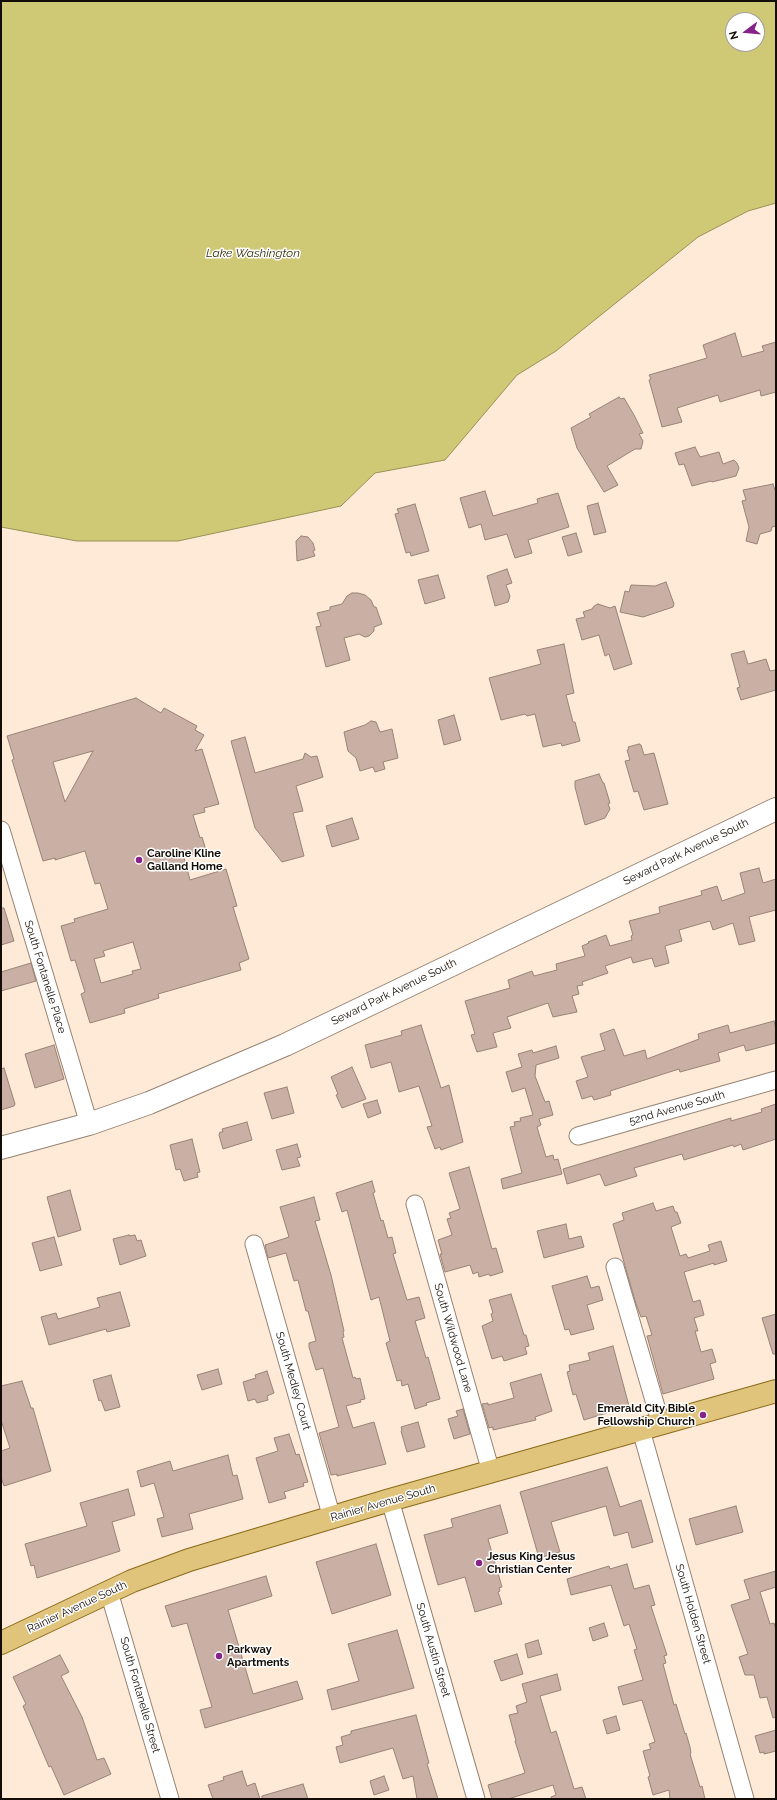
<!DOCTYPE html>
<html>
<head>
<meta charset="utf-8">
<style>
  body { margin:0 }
  #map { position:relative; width:777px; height:1800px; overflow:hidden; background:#feead7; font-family:Raleway,sans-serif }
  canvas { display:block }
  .frame { position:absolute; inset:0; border:2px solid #140d07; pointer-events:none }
  .north { position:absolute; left:725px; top:12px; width:40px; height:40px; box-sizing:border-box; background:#fff; border:1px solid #a19e9c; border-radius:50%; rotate:254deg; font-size:11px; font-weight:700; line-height:16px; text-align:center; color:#140d07 }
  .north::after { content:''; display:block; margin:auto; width:14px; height:18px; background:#87228a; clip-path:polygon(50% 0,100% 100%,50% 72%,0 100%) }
</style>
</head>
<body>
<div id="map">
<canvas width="777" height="1800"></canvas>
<div class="frame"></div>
<div class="north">N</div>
</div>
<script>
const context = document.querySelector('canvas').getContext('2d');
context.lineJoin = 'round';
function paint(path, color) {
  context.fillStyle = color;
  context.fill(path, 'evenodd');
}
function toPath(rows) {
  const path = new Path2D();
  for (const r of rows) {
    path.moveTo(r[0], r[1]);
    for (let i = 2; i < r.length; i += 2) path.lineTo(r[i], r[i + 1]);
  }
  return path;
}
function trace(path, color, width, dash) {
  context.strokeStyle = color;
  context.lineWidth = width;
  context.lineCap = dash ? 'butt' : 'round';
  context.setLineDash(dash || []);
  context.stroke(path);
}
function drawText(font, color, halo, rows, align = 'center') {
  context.font = font + ' Raleway,sans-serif';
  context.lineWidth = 3;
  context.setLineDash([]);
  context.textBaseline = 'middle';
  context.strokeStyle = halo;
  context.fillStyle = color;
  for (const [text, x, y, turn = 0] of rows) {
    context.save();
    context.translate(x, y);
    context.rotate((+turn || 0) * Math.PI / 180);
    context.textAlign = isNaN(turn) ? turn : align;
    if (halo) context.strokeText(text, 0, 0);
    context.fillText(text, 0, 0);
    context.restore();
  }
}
const water = toPath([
  [1,1,776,1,776,203,748,211,698,237,556,351,517,375,445,460,375,473,341,506,178,541,77,541,1,527,1,1],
  [733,20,757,20,757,44,733,44,733,20]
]);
const building = toPath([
  [735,333,742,357,764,351,762,346,776,342,776,392,761,396,760,390,720,402,718,395,677,408,682,422,662,427,649,380,651,379,649,375,707,358,703,345,735,333],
  [619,397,621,399,624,398,634,415,643,433,639,434,643,441,641,449,635,449,607,466,618,485,604,492,577,448,571,428,591,417,589,414,619,397],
  [695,447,700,457,719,452,723,464,734,460,737,463,739,468,736,476,712,482,711,481,692,486,684,464,679,465,675,453,695,447],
  [773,484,776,493,776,526,772,527,771,531,760,534,757,544,746,541,749,527,742,501,746,500,743,490,773,484],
  [485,491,493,516,538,503,537,499,558,493,569,527,528,540,532,553,515,558,507,534,485,540,481,524,469,528,460,498,485,491],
  [598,503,606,532,594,535,587,506,598,503],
  [415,504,429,551,411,556,410,552,406,553,395,514,399,513,397,509,415,504],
  [576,533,582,552,568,556,562,537,576,533],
  [301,536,308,537,313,543,315,550,313,551,315,556,297,561,296,541,301,536],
  [507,569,512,583,506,585,510,596,508,602,495,606,487,576,507,569],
  [438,575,445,598,425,604,418,580,438,575],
  [666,582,674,604,673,607,643,617,620,612,625,591,629,592,631,585,655,586,666,582],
  [352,593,358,593,365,595,371,600,374,607,376,607,382,624,374,627,374,631,369,636,365,637,359,634,344,638,350,660,326,667,316,627,321,626,317,613,330,610,330,607,342,604,347,596,352,593],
  [598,604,610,608,615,606,632,664,614,670,609,654,605,656,599,635,582,640,576,619,585,617,583,612,592,609,594,606,598,604],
  [564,644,574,693,566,695,573,722,575,722,580,741,562,746,561,743,543,747,535,714,527,716,525,714,501,720,489,678,541,664,537,650,564,644],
  [744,651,748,664,766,659,770,671,776,670,776,690,741,700,737,688,740,687,731,654,744,651],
  [136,698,161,713,164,708,197,726,195,730,204,735,195,751,202,749,219,804,204,808,205,812,193,815,200,838,202,837,206,850,184,857,190,880,226,869,237,906,233,907,249,959,239,963,241,970,158,994,159,998,124,1009,125,1013,90,1023,81,994,85,992,75,960,71,961,61,926,75,922,74,919,108,909,100,883,95,884,85,851,55,860,55,858,43,861,12,760,14,759,7,736,136,698],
  [93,751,65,802,53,762,93,751],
  [133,942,141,969,132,971,133,974,101,983,94,959,105,956,103,951,133,942],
  [454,715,461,740,444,745,438,720,454,715],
  [371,721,376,722,380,732,392,729,398,758,383,762,385,769,375,772,373,767,360,771,356,758,348,751,344,732,365,725,371,721],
  [245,737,255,773,303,759,305,753,311,757,317,756,323,777,296,786,303,811,293,813,304,856,282,862,255,828,231,741,245,737],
  [639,744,641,745,644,755,654,753,668,804,644,810,638,791,634,792,625,761,630,760,627,750,629,749,628,747,639,744],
  [599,774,603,783,604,783,610,803,608,804,610,809,605,818,585,825,575,787,575,781,599,774],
  [352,818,359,839,332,847,326,826,352,818],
  [759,868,763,883,776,879,776,910,749,917,755,941,739,945,733,923,713,930,710,921,679,930,682,941,665,946,669,963,655,967,652,958,633,963,631,957,605,966,608,973,582,982,583,985,577,986,579,994,572,996,577,1012,553,1017,548,1003,507,1017,511,1028,493,1033,497,1047,477,1052,471,1035,475,1034,465,1001,510,988,508,980,532,971,534,976,557,970,556,964,585,956,582,946,589,943,588,942,606,935,610,946,632,940,631,936,633,935,629,921,660,913,659,907,702,895,701,891,717,886,722,901,745,893,740,873,759,868],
  [1,908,4,908,14,941,1,945,1,908],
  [31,963,36,981,1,991,1,972,31,963],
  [774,1021,776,1029,776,1043,746,1051,744,1045,718,1053,720,1061,680,1072,679,1069,610,1091,611,1095,594,1100,592,1096,582,1099,576,1081,588,1077,581,1057,605,1050,600,1034,614,1029,624,1056,645,1050,647,1059,699,1039,698,1034,728,1025,730,1033,774,1021],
  [421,1025,441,1088,449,1085,463,1142,441,1150,440,1147,435,1149,427,1127,432,1126,419,1086,399,1092,391,1062,371,1068,365,1045,402,1035,401,1031,421,1025],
  [54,1045,64,1079,35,1088,25,1054,54,1045],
  [556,1046,559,1058,536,1065,535,1076,545,1102,549,1101,553,1115,539,1119,541,1125,537,1127,546,1157,553,1155,554,1160,558,1159,562,1174,503,1189,501,1179,522,1173,510,1127,515,1126,514,1122,521,1121,520,1118,533,1115,525,1088,512,1092,506,1072,522,1067,518,1054,532,1050,533,1053,556,1046],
  [352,1067,366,1099,342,1108,336,1095,338,1094,331,1077,352,1067],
  [4,1068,15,1104,14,1106,1,1110,1,1069,4,1068],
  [287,1087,294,1113,272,1119,264,1093,287,1087],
  [377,1100,381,1113,368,1118,363,1104,377,1100],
  [776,1104,776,1139,743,1150,741,1144,734,1147,733,1145,684,1160,682,1154,634,1168,637,1176,605,1186,600,1174,567,1184,563,1169,731,1118,731,1121,762,1112,761,1109,776,1104],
  [247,1122,252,1140,223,1149,219,1135,220,1132,223,1132,222,1129,247,1122],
  [192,1139,200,1172,197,1173,198,1177,184,1181,180,1169,176,1170,170,1145,192,1139],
  [297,1144,301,1157,297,1158,300,1166,282,1170,276,1150,297,1144],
  [469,1167,492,1249,496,1248,503,1272,490,1276,489,1274,479,1277,478,1272,473,1274,470,1265,445,1272,440,1254,442,1254,438,1240,452,1235,447,1219,451,1218,449,1213,460,1209,449,1173,469,1167],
  [372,1181,375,1192,373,1193,381,1221,383,1220,388,1238,392,1237,396,1253,393,1254,407,1300,419,1297,425,1318,415,1321,426,1358,428,1357,440,1399,426,1403,427,1405,415,1409,408,1384,402,1386,401,1380,397,1381,386,1343,390,1341,379,1297,371,1300,347,1210,342,1212,336,1193,372,1181],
  [70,1190,81,1230,58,1237,47,1197,70,1190],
  [314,1197,320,1220,315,1221,331,1275,344,1331,343,1332,344,1337,342,1338,353,1378,355,1377,356,1379,360,1378,365,1399,360,1400,361,1402,346,1406,353,1428,374,1422,386,1464,337,1476,337,1474,331,1475,319,1433,339,1427,323,1368,316,1370,309,1347,309,1343,316,1341,308,1311,306,1311,298,1280,294,1281,286,1253,268,1258,265,1245,289,1237,280,1207,314,1197],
  [653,1203,656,1211,673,1206,675,1212,677,1212,681,1223,671,1227,680,1256,686,1254,688,1258,710,1251,708,1245,721,1241,727,1261,714,1265,714,1263,684,1272,693,1302,700,1300,704,1315,694,1318,698,1331,695,1331,701,1352,712,1349,716,1362,710,1364,714,1379,663,1394,647,1336,652,1335,646,1316,641,1317,636,1304,613,1224,624,1220,622,1213,653,1203],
  [566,1224,569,1239,581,1236,584,1247,544,1258,537,1231,566,1224],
  [129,1235,129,1236,135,1235,137,1241,141,1240,146,1256,120,1265,113,1239,129,1235],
  [54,1237,62,1265,40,1271,32,1243,54,1237],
  [587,1276,591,1288,599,1286,603,1300,587,1305,594,1329,571,1335,569,1329,565,1330,552,1286,587,1276],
  [120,1292,130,1326,107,1332,106,1329,49,1345,41,1317,56,1313,58,1319,100,1307,97,1298,120,1292],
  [511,1294,524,1335,526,1335,529,1346,525,1347,527,1354,504,1361,502,1356,492,1359,482,1326,493,1321,491,1314,493,1313,489,1300,511,1294],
  [776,1314,776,1354,773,1354,762,1318,776,1314],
  [613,1346,629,1406,584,1420,576,1394,573,1395,567,1372,570,1371,569,1365,590,1360,588,1353,613,1346],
  [218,1369,222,1384,202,1390,197,1375,218,1369],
  [267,1371,274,1393,267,1396,268,1400,257,1403,255,1399,248,1401,243,1382,256,1378,255,1375,267,1371],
  [541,1374,552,1411,535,1417,536,1420,493,1430,493,1427,489,1428,482,1404,488,1403,488,1405,514,1398,510,1383,541,1374],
  [111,1375,120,1407,105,1411,101,1400,99,1401,93,1380,111,1375],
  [22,1381,31,1408,33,1408,51,1471,4,1486,1,1477,1,1451,10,1448,1,1420,1,1386,22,1381],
  [463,1409,470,1434,454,1439,448,1419,458,1416,456,1411,463,1409],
  [418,1422,425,1447,407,1452,401,1431,402,1430,401,1427,418,1422],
  [289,1434,296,1455,299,1454,308,1482,303,1483,304,1486,284,1492,286,1498,269,1503,256,1458,278,1451,274,1438,289,1434],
  [228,1455,233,1476,237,1475,243,1499,189,1514,193,1529,162,1537,157,1519,164,1517,154,1483,141,1487,137,1471,170,1461,173,1471,228,1455],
  [607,1467,620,1507,641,1500,653,1542,632,1548,628,1532,614,1536,606,1506,551,1522,560,1552,539,1558,520,1492,607,1467],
  [128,1489,135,1515,112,1522,120,1551,37,1578,34,1565,31,1566,25,1544,87,1526,80,1503,128,1489],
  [500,1505,508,1533,488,1539,502,1587,499,1588,500,1591,498,1592,502,1604,475,1612,465,1577,438,1585,424,1535,453,1527,451,1519,500,1505],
  [736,1506,743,1532,696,1545,689,1519,736,1506],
  [376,1544,391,1595,332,1614,316,1562,376,1544],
  [627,1564,634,1589,649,1585,655,1605,651,1606,667,1655,664,1656,666,1663,663,1664,674,1705,676,1704,685,1734,686,1733,690,1747,691,1753,690,1754,700,1787,702,1786,705,1799,670,1799,669,1790,653,1795,648,1777,650,1776,643,1751,651,1749,649,1744,655,1742,642,1700,623,1705,618,1687,643,1680,634,1650,637,1649,629,1624,624,1626,611,1585,571,1595,567,1579,609,1566,610,1569,627,1564],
  [776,1571,776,1587,760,1592,770,1624,774,1623,776,1630,776,1717,773,1718,767,1697,760,1698,754,1675,745,1675,739,1657,748,1654,731,1605,750,1599,744,1580,776,1571],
  [266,1576,272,1596,228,1610,253,1694,297,1681,303,1699,205,1728,200,1710,212,1707,187,1623,172,1627,165,1606,266,1576],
  [604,1623,608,1636,593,1641,589,1628,604,1623],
  [397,1630,414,1688,332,1710,327,1690,359,1681,348,1644,397,1630],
  [538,1640,542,1654,528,1658,525,1644,538,1640],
  [517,1654,523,1674,501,1681,494,1661,517,1654],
  [60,1655,69,1672,61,1676,82,1717,97,1760,104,1758,111,1774,64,1795,51,1766,49,1767,23,1706,26,1704,13,1677,60,1655],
  [557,1674,561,1690,540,1696,551,1733,556,1731,574,1789,582,1787,586,1799,551,1799,551,1797,556,1795,553,1785,508,1799,492,1799,488,1785,525,1773,515,1741,516,1741,509,1715,518,1713,516,1706,527,1702,522,1684,557,1674],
  [416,1715,429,1763,427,1764,438,1799,417,1799,413,1776,403,1779,393,1748,340,1763,336,1747,343,1745,341,1737,351,1734,351,1731,416,1715],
  [616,1716,620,1730,607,1734,603,1720,616,1716],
  [776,1730,776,1751,764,1754,764,1752,760,1753,755,1736,776,1730],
  [242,1771,247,1786,255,1783,260,1799,213,1799,208,1785,224,1780,223,1777,242,1771],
  [384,1776,389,1790,374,1795,370,1781,384,1776],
  [303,1784,308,1799,262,1799,262,1796,303,1784]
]);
const minor = toPath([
  [1,830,89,1124],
  [578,1136,776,1080],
  [415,1204,491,1472],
  [254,1244,332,1518],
  [615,1267,661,1424],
  [641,1430,745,1799],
  [390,1500,476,1799],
  [109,1592,170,1799]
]);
const secondary = toPath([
  [1,1148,89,1124,149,1103,285,1045,776,809]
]);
const primary = toPath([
  [1,1643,132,1581,189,1560,390,1500,776,1391]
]);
const markers = [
  [139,860,4,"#87228a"],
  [703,1415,4,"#87228a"],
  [479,1563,4,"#87228a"],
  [219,1656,4,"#87228a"]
];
const streetNames = [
  ["Seward Park Avenue South",686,852,-26],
  ["South Fontanelle Place",45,977,73],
  ["Seward Park Avenue South",394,992,-26],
  ["52nd Avenue South",677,1108,-16],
  ["South Wildwood Lane",453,1338,74],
  ["South Medley Court",293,1381,74],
  ["Rainier Avenue South",383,1503,-16],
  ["Rainier Avenue South",77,1607,-25],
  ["South Holden Street",693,1614,74],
  ["South Austin Street",433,1650,74],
  ["South Fontanelle Street",140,1695,74]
];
const poiNames = [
  ["Caroline Kline",147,854],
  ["Galland Home",147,867],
  ["Emerald City Bible",695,1409,"right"],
  ["Fellowship Church",695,1422,"right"],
  ["Jesus King Jesus",487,1557],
  ["Christian Center",487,1570],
  ["Parkway",227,1650],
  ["Apartments",227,1663]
];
const waterNames = [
  ["Lake Washington",253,253]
];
paint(water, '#cfc976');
trace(water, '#979155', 1);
paint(building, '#c9afa4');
trace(building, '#9a8277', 1);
trace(minor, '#958372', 19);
trace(secondary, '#958372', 24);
trace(primary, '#8b6a19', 24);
trace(minor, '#fff', 17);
trace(secondary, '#fff', 22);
trace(primary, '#e0c47b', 22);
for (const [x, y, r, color] of markers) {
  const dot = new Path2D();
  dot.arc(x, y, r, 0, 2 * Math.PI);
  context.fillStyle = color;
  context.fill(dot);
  trace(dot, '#fff', 1.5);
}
drawText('11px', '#140d07', '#fff', streetNames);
drawText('bold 11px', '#140d07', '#fff', poiNames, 'left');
drawText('italic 12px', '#312e09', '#fff', waterNames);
</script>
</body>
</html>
